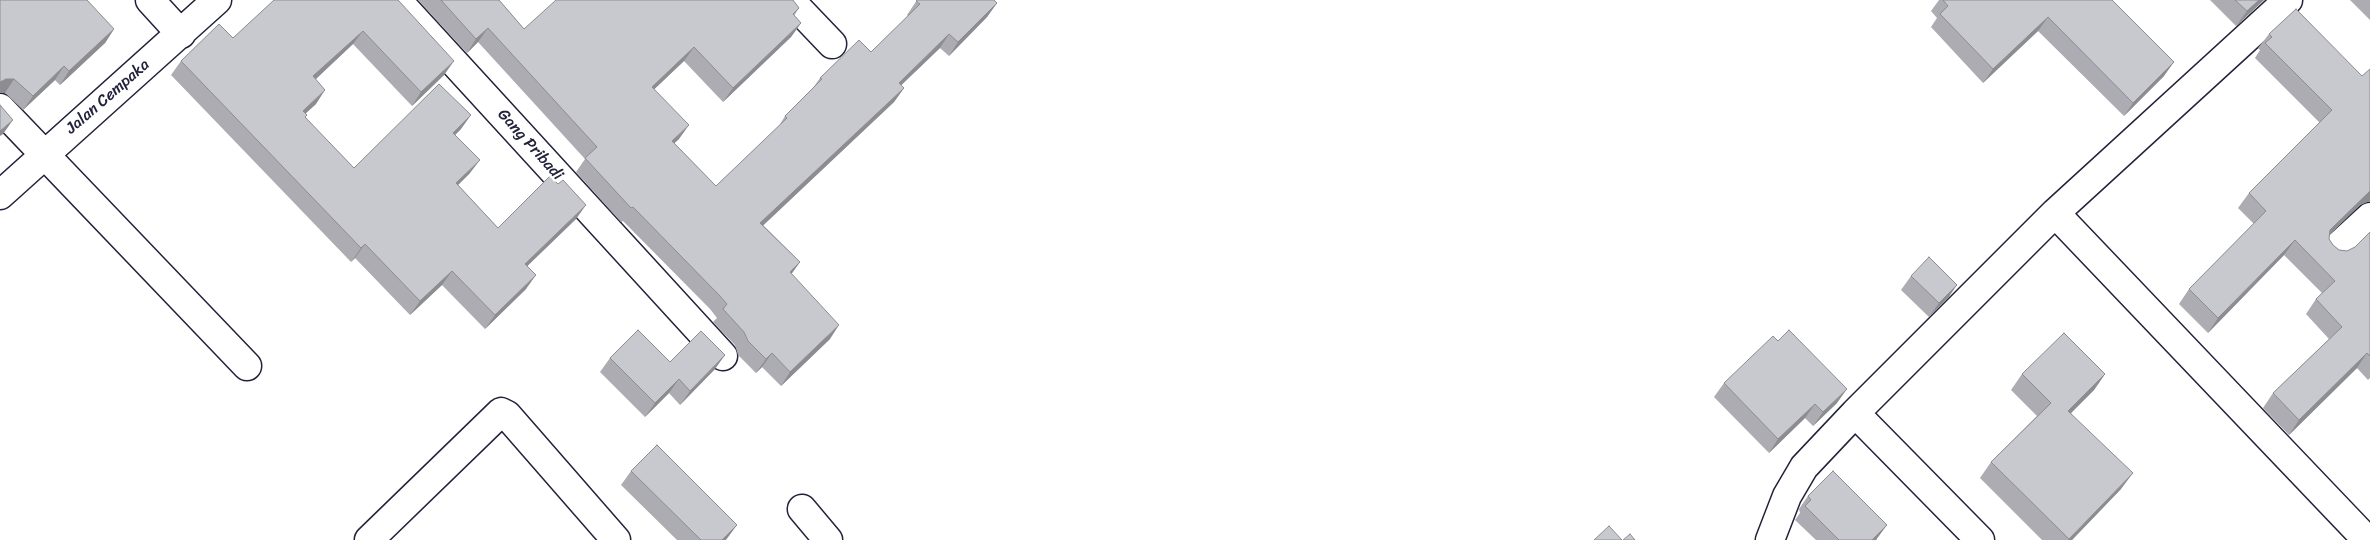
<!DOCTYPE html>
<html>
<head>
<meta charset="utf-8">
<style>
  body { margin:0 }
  canvas { display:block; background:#fff }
</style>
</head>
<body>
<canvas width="2370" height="540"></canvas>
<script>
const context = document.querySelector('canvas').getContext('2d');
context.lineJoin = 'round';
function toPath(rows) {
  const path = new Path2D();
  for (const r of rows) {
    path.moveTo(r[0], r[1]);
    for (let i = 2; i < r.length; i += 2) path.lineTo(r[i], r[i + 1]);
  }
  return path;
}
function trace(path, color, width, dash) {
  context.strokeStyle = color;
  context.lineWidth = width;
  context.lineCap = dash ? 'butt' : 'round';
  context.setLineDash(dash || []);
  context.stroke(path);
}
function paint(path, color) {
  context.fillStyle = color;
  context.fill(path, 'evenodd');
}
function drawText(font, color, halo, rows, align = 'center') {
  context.font = font + ' Sriracha,sans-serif';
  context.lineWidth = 5;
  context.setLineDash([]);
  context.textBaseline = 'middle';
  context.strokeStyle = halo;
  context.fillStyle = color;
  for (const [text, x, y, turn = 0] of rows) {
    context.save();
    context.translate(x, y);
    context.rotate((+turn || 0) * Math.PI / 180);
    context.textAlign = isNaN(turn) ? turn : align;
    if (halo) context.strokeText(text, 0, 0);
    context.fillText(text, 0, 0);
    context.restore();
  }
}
const minor = toPath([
  [150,0,181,34],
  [397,0,723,356],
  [790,0,832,44],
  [0,108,247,366],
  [0,195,217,0],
  [2055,213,2367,540],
  [2334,250,2370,217],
  [1855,413,1980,540],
  [802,509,828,540],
  [369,540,501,412,507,415,616,540],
  [1770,540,1787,496,1804,467,1855,413,2055,213,2288,0]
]);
const wall = toPath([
  [0,0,114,29,105,43,60,85,55,80,23,110,5,93],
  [398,0,444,75,412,106,353,44,316,79,316,104,306,113,305,118,354,168,461,129,455,135,470,173,458,185,498,228,576,219,527,266,526,289,485,329,442,285,410,315,355,258,351,262,171,75,181,61,233,38],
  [418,0,499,0,524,29,799,8,794,16,801,23,791,37,723,102,684,61,654,89,679,139,674,143,716,186,779,126,785,116,813,88,820,78,871,52,908,16,907,15,917,0,997,3,987,17,949,56,940,48,901,85,904,88,894,102,763,225,800,262,791,274,830,339,781,386,762,367,756,373,738,355,735,345,713,322,717,318,710,309,623,221,621,222,576,172,585,159,478,42,467,53],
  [1939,0,2112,0,2164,76,2124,116,2038,31,1983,83,1931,27,1937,18,1931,11],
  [2210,0,2264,0,2236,26],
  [2350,0,2370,0,2370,20],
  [2269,34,2362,76,2367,202,2360,205,2329,235,2329,239,2333,245,2339,250,2347,251,2355,247,2370,232,2370,378,2368,380,2357,368,2289,435,2263,408,2273,393,2329,339,2306,314,2316,299,2322,293,2284,255,2208,333,2179,304,2189,289,2254,224,2238,208,2249,193,2320,123,2255,58,2260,50,2258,48],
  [1911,276,1948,298,1929,317,1901,290],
  [610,358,670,362,715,369,680,405,669,393,645,417,600,372],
  [2022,374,2105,374,2094,390,2071,413,2121,489,2072,540,2042,540,1980,478,1991,462,2037,416,2011,390],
  [1724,383,1837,403,1813,426,1805,418,1769,453,1714,397],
  [631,471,726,540,677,540,621,485],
  [1808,496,1877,539,1876,540,1816,540,1795,520,1800,513,1799,509]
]);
const shadedWall = toPath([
  [2259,0,2264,0,2236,26,2247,11],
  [997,3,987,17,949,56,958,42],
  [2048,17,2038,31,1983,83,1993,69],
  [801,23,791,37,723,102,733,88],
  [488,28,478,42,467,53,476,39],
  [114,29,105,43,60,85,69,71],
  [363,31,353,44,304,90,313,76],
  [949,34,940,48,889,97,899,83],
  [694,47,684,61,642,101,652,87],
  [454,61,444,75,412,106,421,92],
  [2174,62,2164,76,2124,116,2133,103],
  [64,66,55,80,23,110,33,96],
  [6,79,14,79,5,93,0,93,0,82],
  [904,88,894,102,751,237,760,223],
  [325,90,316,104,293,125,303,111],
  [471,115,461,129,443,147,453,133],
  [13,120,3,134,0,136,0,131],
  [689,125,679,139,662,155,672,141],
  [480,160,470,173,446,197,456,183],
  [2370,191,2370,202,2367,202,2360,205,2319,245,2330,230],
  [586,205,576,219,515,278,525,264],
  [2295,240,2284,255,2208,333,2218,318],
  [365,244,355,258,351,262,361,248],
  [800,262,790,276,790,272],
  [452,271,442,285,410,315,420,301],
  [536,275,526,289,485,329,495,315],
  [1957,285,1948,298,1929,317,1939,303],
  [839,325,830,339,781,386,790,372],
  [772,353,762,367,756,373,766,359],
  [2367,353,2357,368,2289,435,2299,420],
  [725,355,715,369,680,405,690,391],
  [2105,374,2094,390,2057,427,2068,411],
  [679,379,669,393,645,417,655,403],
  [1847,389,1837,403,1813,426,1823,412],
  [1815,404,1805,418,1769,453,1778,439],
  [2133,473,2121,489,2072,540,2068,540],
  [737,525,726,540,722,540],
  [1887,525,1876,540,1872,540]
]);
const building = toPath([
  [0,0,87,0,114,29,69,71,64,66,33,96,14,79,6,79,0,82,0,0],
  [274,0,398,0,454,61,421,92,363,31,313,76,325,90,303,111,307,115,305,117,354,168,439,84,471,115,453,133,480,160,456,183,498,228,550,176,558,184,563,180,586,205,525,264,536,275,495,315,452,271,420,301,365,244,361,248,181,61,219,24,233,38,274,0],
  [441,0,499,0,524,29,556,0,793,0,799,8,793,14,801,23,733,88,694,47,652,87,689,125,672,141,716,186,787,118,785,116,822,79,820,78,859,40,871,52,920,4,916,1,917,0,994,0,997,3,958,42,949,34,899,83,904,88,760,223,800,262,790,272,839,325,790,372,772,353,766,359,748,341,744,332,723,309,727,304,719,295,633,207,631,208,585,158,597,147,488,28,476,39,441,0],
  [1943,0,2112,0,2174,62,2133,103,2048,17,1993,69,1940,14,1948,6,1943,0],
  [2235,0,2259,0,2247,11,2235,0],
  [2296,9,2362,76,2370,69,2370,191,2330,230,2329,239,2333,245,2339,250,2347,251,2355,247,2370,232,2370,356,2367,353,2299,420,2273,393,2342,327,2316,299,2335,281,2295,240,2218,318,2189,289,2266,211,2249,193,2332,110,2265,43,2272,37,2269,34,2296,9],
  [0,105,13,120,0,131,0,105],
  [1929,257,1957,285,1939,303,1911,276,1929,257],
  [638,330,670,362,701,331,725,355,690,391,679,379,655,403,610,358,638,330],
  [1789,330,1847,389,1823,412,1815,404,1778,439,1724,383,1773,336,1778,341,1789,330],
  [2064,333,2105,374,2068,411,2133,473,2069,539,1991,462,2051,403,2022,374,2064,333],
  [657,445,737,525,722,540,701,540,631,471,657,445],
  [1833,471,1887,525,1872,540,1839,540,1805,506,1811,500,1808,496,1833,471],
  [1609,526,1622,540,1594,540,1609,526],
  [1630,534,1635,540,1623,540,1630,534]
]);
const streetNames = [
  ["Jalan Cempaka",108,97,-41],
  ["Gang Pribadi",530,145,48]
];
trace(minor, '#22223b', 31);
trace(minor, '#fff', 28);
paint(wall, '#acacb2');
paint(shadedWall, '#8c8c91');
paint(building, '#c8c8cf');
trace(building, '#8c8c91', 1);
drawText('16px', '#22223b', '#fff', streetNames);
</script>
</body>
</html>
